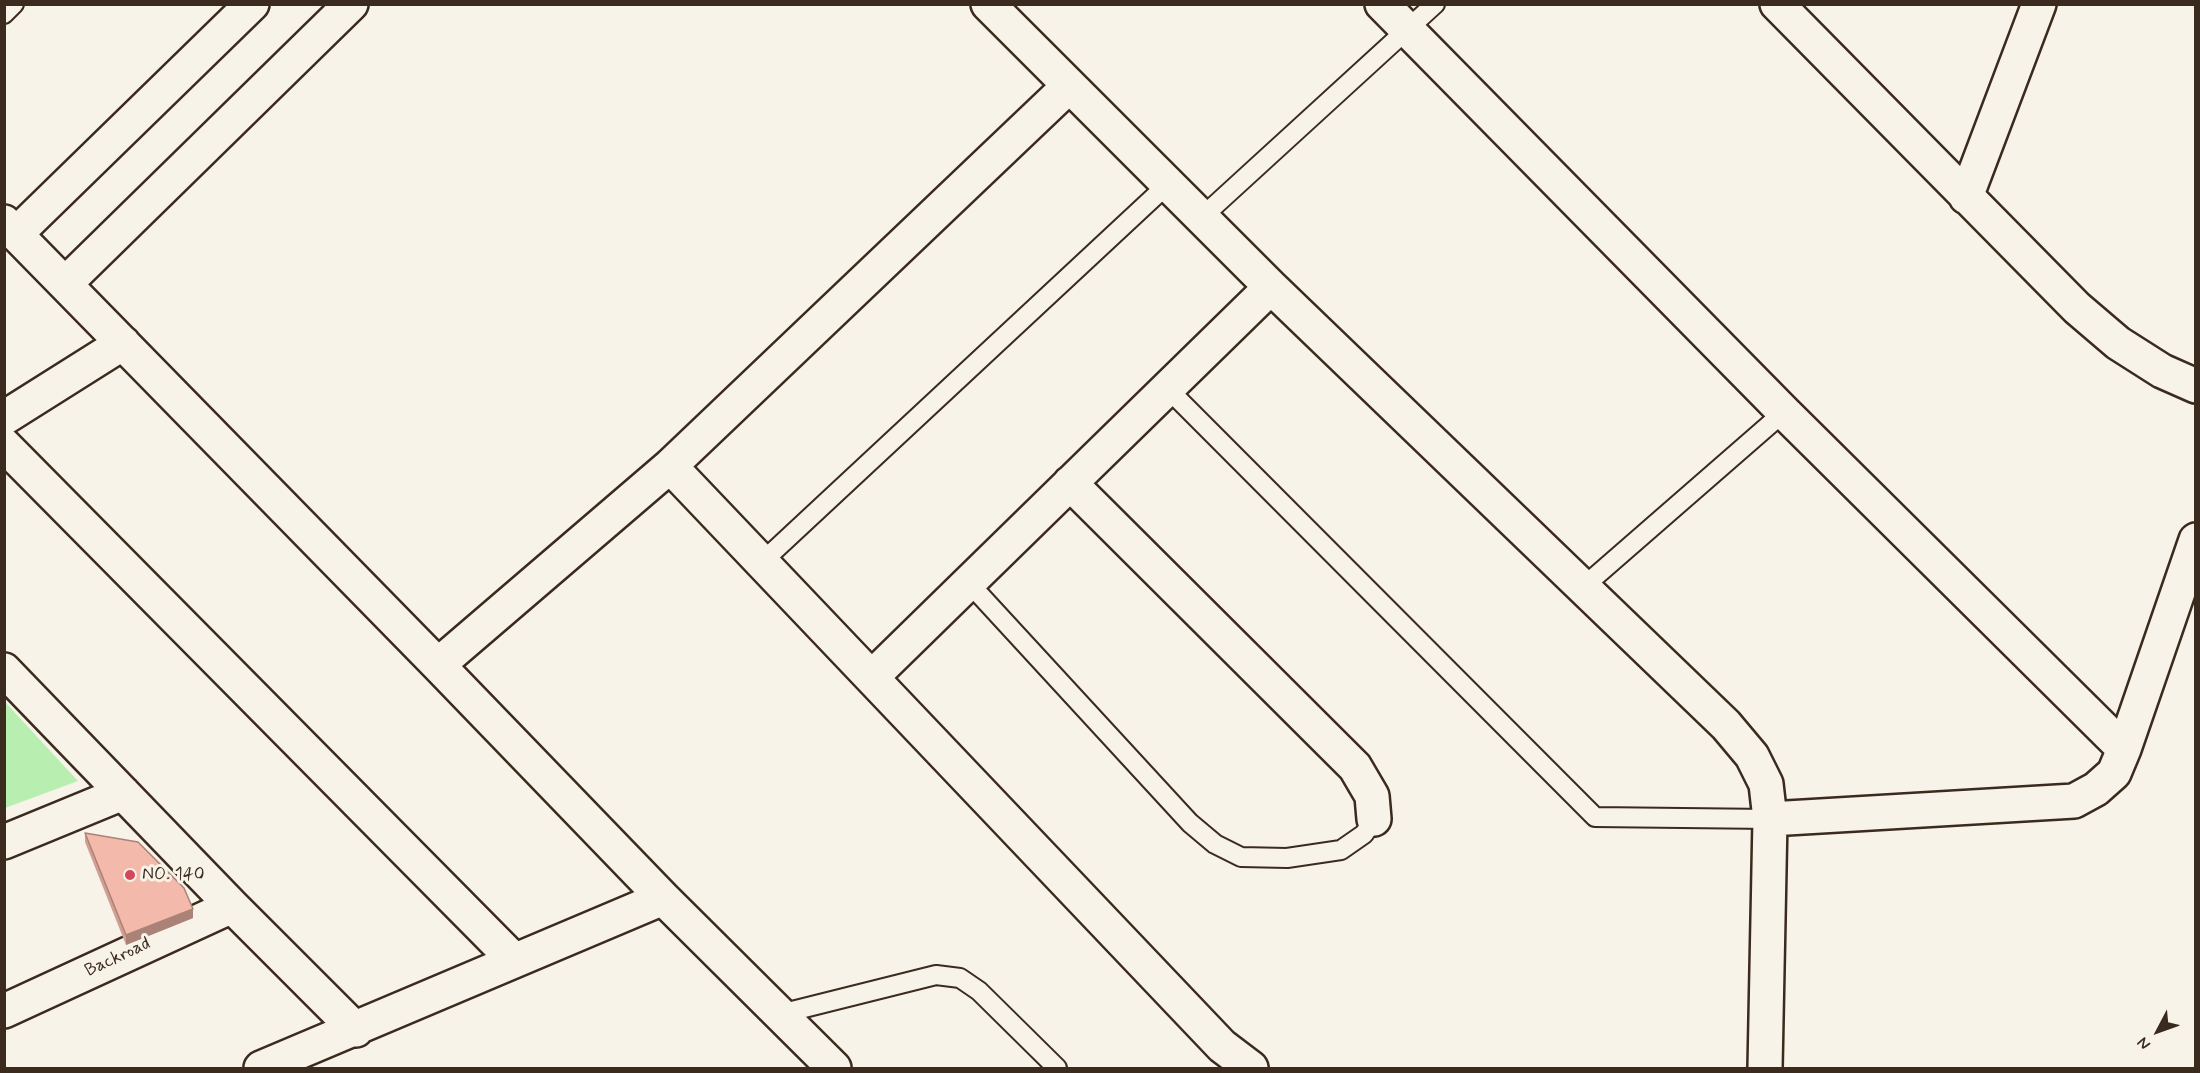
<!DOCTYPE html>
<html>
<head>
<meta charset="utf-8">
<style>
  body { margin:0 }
  #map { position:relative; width:2200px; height:1073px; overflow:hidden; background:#f7f3e8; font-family:Mynerve,sans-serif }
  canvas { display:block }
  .frame { position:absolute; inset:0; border:6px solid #3b2a1e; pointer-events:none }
  .north { position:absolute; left:2128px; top:1001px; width:60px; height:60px; -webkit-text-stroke:4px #f7f3e8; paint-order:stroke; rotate:229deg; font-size:16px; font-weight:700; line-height:24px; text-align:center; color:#3b2a1e }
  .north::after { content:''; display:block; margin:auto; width:21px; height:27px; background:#3b2a1e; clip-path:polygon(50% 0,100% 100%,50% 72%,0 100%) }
</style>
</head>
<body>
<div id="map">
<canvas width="2200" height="1073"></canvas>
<div class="frame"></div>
<div class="north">N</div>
</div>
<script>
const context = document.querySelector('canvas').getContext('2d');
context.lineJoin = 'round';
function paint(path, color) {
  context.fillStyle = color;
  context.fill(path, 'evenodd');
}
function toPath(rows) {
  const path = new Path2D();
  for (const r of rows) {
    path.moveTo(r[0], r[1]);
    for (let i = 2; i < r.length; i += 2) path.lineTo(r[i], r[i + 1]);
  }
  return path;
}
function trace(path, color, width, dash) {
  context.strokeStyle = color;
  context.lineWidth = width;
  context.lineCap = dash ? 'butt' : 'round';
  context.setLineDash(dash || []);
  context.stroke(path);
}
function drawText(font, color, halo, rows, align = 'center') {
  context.font = font + ' Mynerve,sans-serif';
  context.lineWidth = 6;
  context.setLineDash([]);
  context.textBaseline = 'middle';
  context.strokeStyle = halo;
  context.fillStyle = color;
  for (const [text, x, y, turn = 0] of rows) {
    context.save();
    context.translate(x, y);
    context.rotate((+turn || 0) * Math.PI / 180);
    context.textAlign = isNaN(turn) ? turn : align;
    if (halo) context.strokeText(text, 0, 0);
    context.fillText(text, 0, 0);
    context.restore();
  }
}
const green = toPath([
  [5,702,78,781,5,808]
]);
const lane = toPath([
  [4,14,14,4],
  [1201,218,1435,4],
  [1167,388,1595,817,1770,819],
  [762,562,1168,184],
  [969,583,1190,823,1215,844,1241,857,1287,858,1341,850,1364,834,1374,819],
  [1582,588,1784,412],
  [780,1014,936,975,960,978,979,991,1057,1068]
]);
const street = toPath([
  [988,4,1271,287,1726,725,1752,756,1766,784,1770,819,1765,1068],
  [1382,4,1784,412,2124,749],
  [1777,4,2077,308,2118,343,2162,371,2196,386],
  [1966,197,2039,4],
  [4,222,438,665,663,898,834,1068],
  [16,234,252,4],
  [65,284,351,4],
  [4,418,123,343],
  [4,445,514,960],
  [670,466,1222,1046,1251,1068],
  [1070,483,1355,767,1372,796,1374,819],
  [438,665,670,466,1069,86],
  [4,670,232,906,356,1030],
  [872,677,1271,287],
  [1770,819,2074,801,2096,789,2114,773,2124,749,2196,540],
  [4,842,123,793],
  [4,1011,232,906],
  [261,1068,663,898]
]);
const wall = toPath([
  [85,833,193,918,126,945,85,842]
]);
const shadedWall = toPath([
  [193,909,193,918,126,945,126,935]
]);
const building = toPath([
  [85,833,138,842,184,888,193,909,126,935,85,833]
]);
const markers = [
  [130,875,6,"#d1495b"]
];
const poiNames = [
  ["NO. 140",142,875]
];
const streetNames = [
  ["Backroad",118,958,-25]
];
paint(green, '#b8efb1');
trace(lane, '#3b2a1e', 22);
trace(street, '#3b2a1e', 38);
trace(lane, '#f7f3e8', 18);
trace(street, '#f7f3e8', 33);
paint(wall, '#d19f93');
paint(shadedWall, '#aa8278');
paint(building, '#f3b9ab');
trace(building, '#aa8278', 1.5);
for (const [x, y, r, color] of markers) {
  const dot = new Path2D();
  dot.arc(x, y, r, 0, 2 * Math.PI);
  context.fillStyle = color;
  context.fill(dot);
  trace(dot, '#f7f3e8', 2);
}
drawText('18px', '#3b2a1e', '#f7f3e8', poiNames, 'left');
drawText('18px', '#3b2a1e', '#f7f3e8', streetNames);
</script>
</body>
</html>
